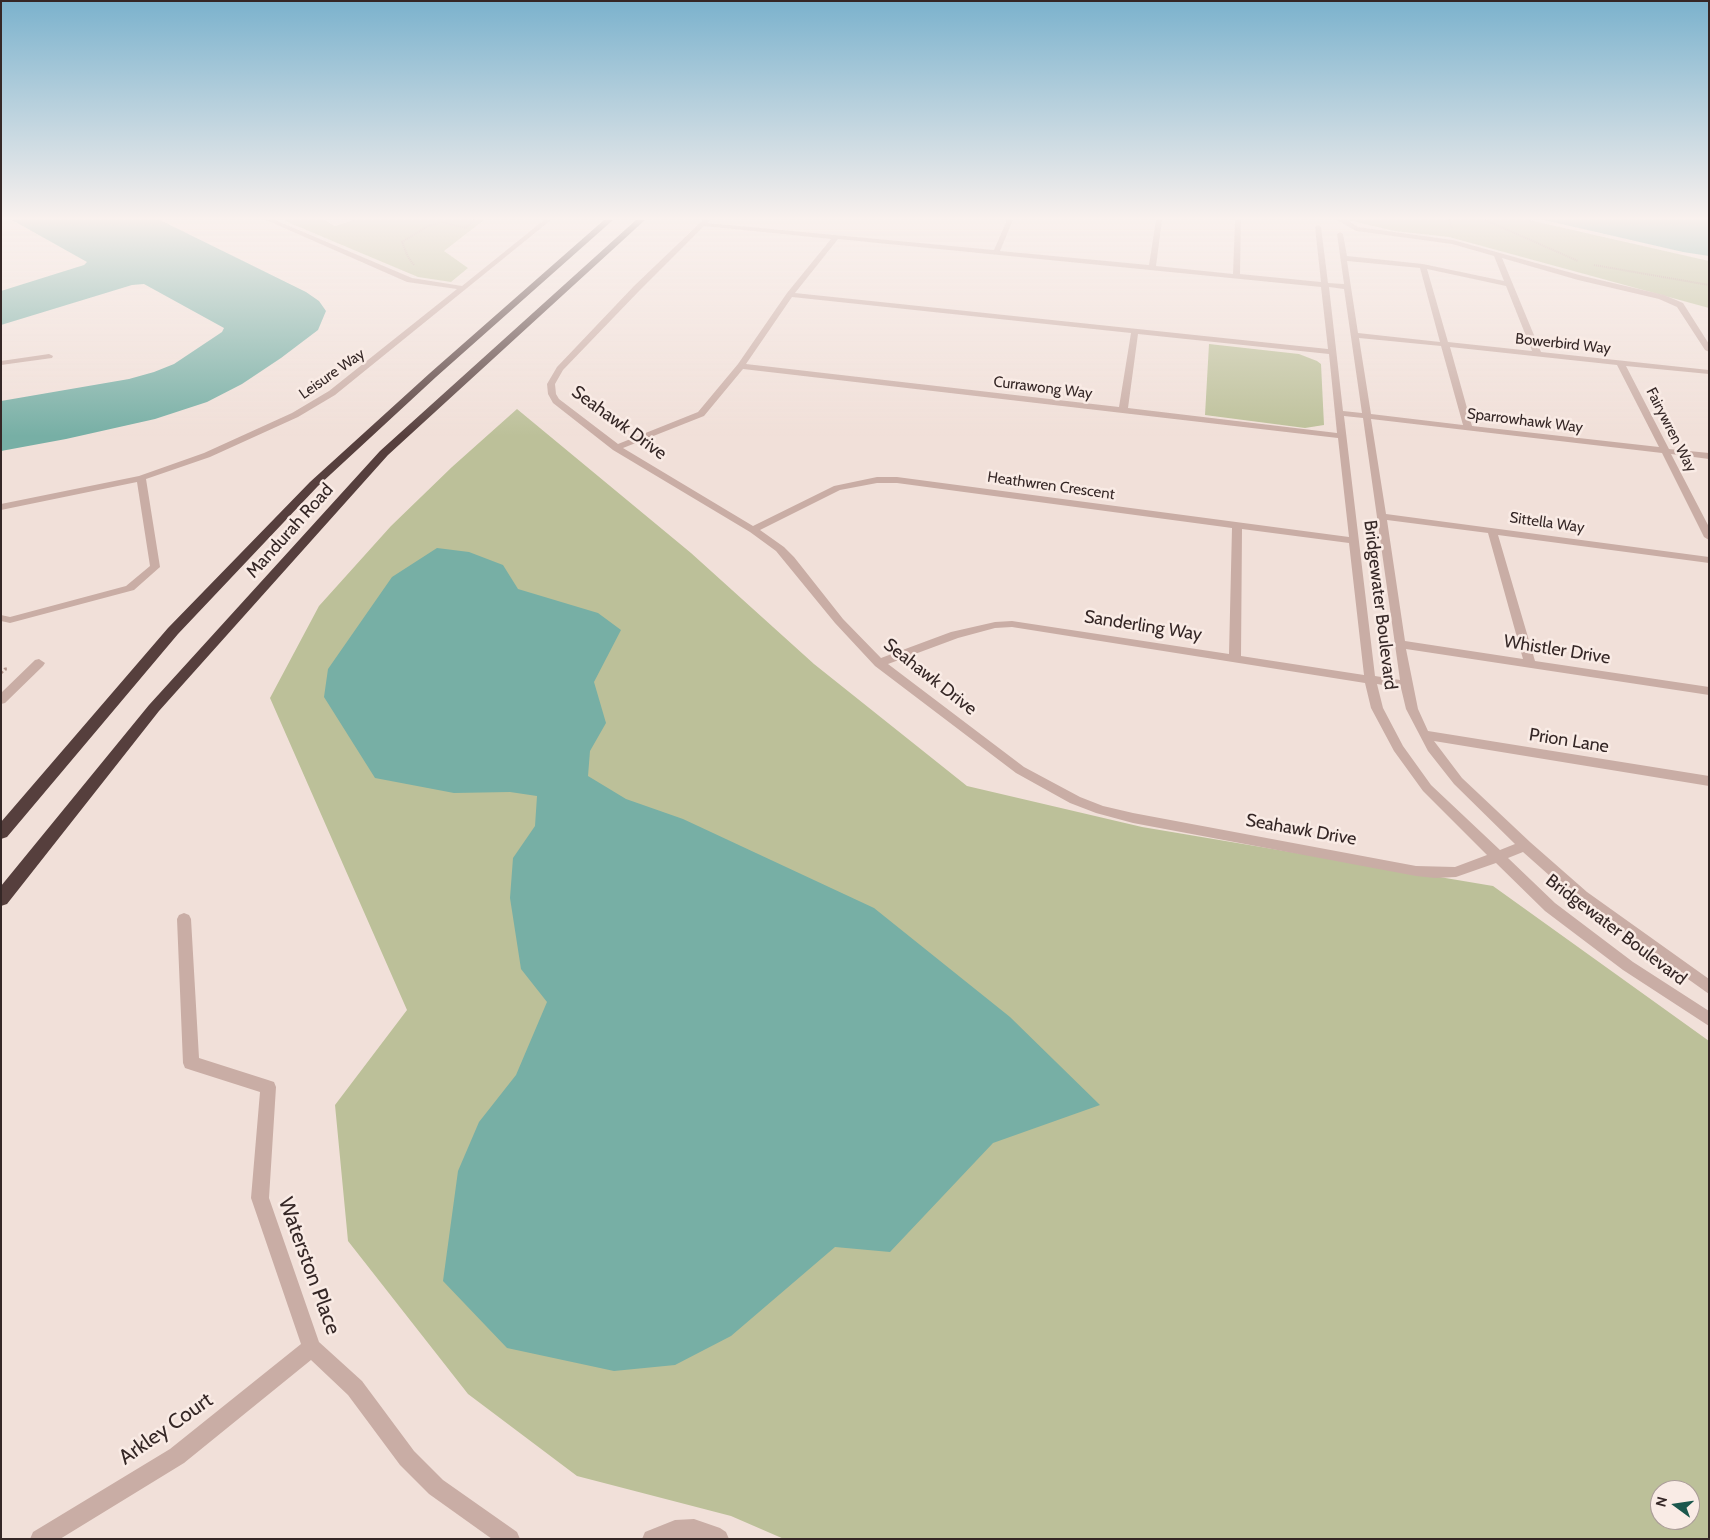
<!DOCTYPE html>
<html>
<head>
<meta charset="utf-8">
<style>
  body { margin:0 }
  #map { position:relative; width:1710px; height:1540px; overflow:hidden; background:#f1e0d9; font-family:Cabin,sans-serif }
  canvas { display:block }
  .frame { position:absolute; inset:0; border:2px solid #352726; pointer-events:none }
  .north { position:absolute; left:1650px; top:1480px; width:50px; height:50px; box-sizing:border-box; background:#f9ebe5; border:1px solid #ab9d99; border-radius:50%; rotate:284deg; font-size:14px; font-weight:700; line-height:20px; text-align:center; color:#352726 }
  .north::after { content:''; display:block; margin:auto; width:18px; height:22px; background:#1b574d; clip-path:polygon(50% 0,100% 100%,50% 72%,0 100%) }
</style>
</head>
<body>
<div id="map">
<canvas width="1710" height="1540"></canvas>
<div class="frame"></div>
<div class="north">N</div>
</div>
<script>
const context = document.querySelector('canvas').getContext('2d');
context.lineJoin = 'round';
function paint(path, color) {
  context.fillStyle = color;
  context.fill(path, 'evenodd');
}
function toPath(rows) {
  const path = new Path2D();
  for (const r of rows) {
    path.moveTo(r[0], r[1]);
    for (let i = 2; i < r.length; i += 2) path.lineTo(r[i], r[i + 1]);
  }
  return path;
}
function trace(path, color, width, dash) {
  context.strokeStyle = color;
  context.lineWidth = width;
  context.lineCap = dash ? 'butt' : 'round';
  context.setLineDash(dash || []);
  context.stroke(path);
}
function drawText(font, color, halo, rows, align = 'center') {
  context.font = font + ' Cabin,sans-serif';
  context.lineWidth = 5;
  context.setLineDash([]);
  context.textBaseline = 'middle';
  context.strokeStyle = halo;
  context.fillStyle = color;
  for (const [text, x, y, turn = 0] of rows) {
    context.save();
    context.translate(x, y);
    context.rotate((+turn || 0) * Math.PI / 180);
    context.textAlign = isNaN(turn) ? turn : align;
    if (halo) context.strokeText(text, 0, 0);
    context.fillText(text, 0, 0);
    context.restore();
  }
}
const green = toPath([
  [288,220,324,220,335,226,354,220,484,220,444,251,468,268,451,282,418,277,285,221],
  [1348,220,1529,220,1709,261,1709,308,1449,237,1394,231],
  [1209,344,1299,354,1317,361,1321,364,1324,425,1305,428,1205,415],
  [517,409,691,553,814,664,967,786,1142,827,1493,886,1709,1041,1709,1539,784,1539,731,1516,577,1476,468,1394,348,1241,335,1105,407,1010,270,698,319,606,391,526,452,467],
  [1660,1490,1690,1490,1690,1520,1660,1520]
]);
const water = toPath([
  [12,220,160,220,306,292,319,301,326,311,318,330,281,358,242,384,207,402,155,419,66,439,1,451,1,401,129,379,154,372,174,364,222,332,224,328,144,284,132,285,1,325,1,291,84,265,87,262],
  [1544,220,1709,220,1709,256,1683,252],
  [437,548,469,552,503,565,518,589,598,613,621,630,594,682,606,723,590,751,588,776,626,799,683,819,874,908,1010,1017,1100,1105,993,1143,890,1252,835,1247,731,1336,675,1365,614,1371,507,1348,443,1281,458,1171,479,1122,516,1075,547,1002,521,969,510,898,513,858,535,826,537,796,510,792,454,793,375,778,324,697,328,669,392,577]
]);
const pathFar1 = toPath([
  [1449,220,1452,228],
  [1485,220,1578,261],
  [414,265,408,257,402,242,428,226,442,222,466,228,474,220],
  [1594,265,1709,285]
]);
const path = toPath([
  [1,673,5,669,9,669]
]);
const minor = toPath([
  [266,220,275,220,412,278,462,286,544,220,551,220,335,395,298,417,210,457,146,479,160,567,134,590,10,623,1,621,1,615,10,617,126,586,150,566,137,482,1,510,1,504,139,476,204,453,292,413,329,391,457,289,407,282,266,220],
  [703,220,710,220,708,223,994,250,1007,220,1013,220,1000,251,1149,265,1156,220,1162,220,1156,266,1233,274,1235,220,1241,220,1240,274,1321,282,1315,227,1318,225,1321,227,1328,283,1344,284,1337,234,1340,232,1343,234,1347,256,1423,264,1504,281,1494,256,1452,244,1356,231,1337,220,1347,220,1358,227,1453,240,1583,276,1664,295,1683,303,1709,344,1709,352,1705,350,1677,307,1659,299,1578,280,1502,258,1541,352,1709,370,1709,374,1626,366,1669,449,1709,453,1709,459,1671,454,1709,527,1709,540,1704,537,1662,453,1371,419,1386,514,1709,557,1709,563,1498,535,1535,661,1709,687,1709,695,1406,649,1418,709,1428,731,1709,776,1709,786,1434,741,1462,778,1530,842,1587,892,1709,979,1709,994,1577,900,1523,852,1508,858,1555,903,1633,962,1709,1011,1709,1026,1623,970,1545,911,1496,863,1456,877,1435,878,1416,876,1133,823,1096,813,1070,803,1016,773,875,666,835,623,776,551,750,532,613,450,553,403,548,394,547,384,557,367,634,286,703,220],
  [704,226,831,239,787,293,738,364,698,412,618,444,559,399,556,394,555,384,563,370,640,290,704,226],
  [838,239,1321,287,1328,349,795,293,838,239],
  [1347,261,1420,268,1440,342,1358,333,1347,261],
  [1427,269,1506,286,1532,351,1448,342,1427,269],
  [1329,287,1344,289,1362,413,1343,411,1329,287],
  [792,297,1131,333,1119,407,746,364,792,297],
  [1138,334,1329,354,1337,433,1128,408,1138,334],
  [1359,338,1441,346,1463,425,1371,414,1359,338],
  [1450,347,1617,365,1659,447,1472,426,1450,347],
  [743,369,1338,438,1349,537,897,477,877,477,834,486,753,526,623,448,704,416,743,369],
  [1344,416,1363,418,1400,680,1375,676,1344,416],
  [877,483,897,483,1232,528,1229,654,1012,621,995,622,951,632,881,658,843,619,794,557,784,547,760,530,840,490,877,483],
  [1387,520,1488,533,1523,659,1405,641,1387,520],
  [1242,529,1349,543,1364,675,1241,656,1242,529],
  [1012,627,1365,683,1371,708,1394,751,1423,791,1487,855,1455,867,1416,866,1133,813,1103,806,1080,797,1024,767,888,664,958,638,995,628,1012,627],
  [1377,684,1401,688,1406,709,1428,751,1454,784,1515,844,1500,850,1431,785,1403,746,1383,708,1377,684],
  [49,354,53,356,52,358,1,365,1,361,49,354],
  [39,659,45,663,43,666,5,703,1,704,1,693,35,660,39,659],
  [184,913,189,915,191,919,199,1058,268,1080,274,1082,276,1087,269,1198,319,1342,362,1381,414,1451,443,1480,517,1532,520,1539,492,1539,429,1494,400,1465,348,1395,311,1360,184,1463,60,1539,30,1539,33,1532,170,1449,301,1344,251,1198,260,1092,191,1070,185,1068,183,1063,177,919,179,915,184,913],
  [694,1519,720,1528,726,1532,729,1539,642,1539,645,1532,675,1520,694,1519]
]);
const highway = toPath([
  [604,220,613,220,436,377,318,486,178,634,7,837,1,839,1,822,168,628,310,482,430,373,604,220],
  [636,220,645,220,388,455,159,711,7,904,1,906,1,886,149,705,380,451,636,220]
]);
const farStreetnames = [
  ["Bowerbird Way",1563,344,6],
  ["Leisure Way",332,374,-35],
  ["Currawong Way",1043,388,7],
  ["Sparrowhawk Way",1525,421,7],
  ["Fairywren Way",1671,430,63],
  ["Heathwren Crescent",1051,486,8],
  ["Sittella Way",1547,523,8]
];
const streetNames = [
  ["Seahawk Drive",619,423,36],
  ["Mandurah Road",290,531,-48],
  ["Bridgewater Boulevard",1380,605,83],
  ["Sanderling Way",1143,626,9],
  ["Whistler Drive",1557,650,9],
  ["Seahawk Drive",930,677,38],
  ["Prion Lane",1569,741,9],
  ["Seahawk Drive",1301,830,10],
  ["Bridgewater Boulevard",1616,930,37]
];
const nearStreetnames = [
  ["Waterston Place",309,1266,70],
  ["Arkley Court",166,1429,-35]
];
paint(green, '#bcc099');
paint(water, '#77afa5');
trace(pathFar1, '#b5978f', 2, [1, 1]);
trace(path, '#b5978f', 3, [2.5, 2.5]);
paint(minor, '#c9ada5');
paint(highway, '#563f3d');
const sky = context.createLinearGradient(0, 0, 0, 436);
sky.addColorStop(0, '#7bb2cd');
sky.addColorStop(0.5, '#f9f1ee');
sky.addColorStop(1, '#f9f1ee00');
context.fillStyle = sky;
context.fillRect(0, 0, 1710, 436);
drawText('15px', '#352726', '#f9ebe5', farStreetnames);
drawText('18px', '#352726', '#f9ebe5', streetNames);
drawText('21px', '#352726', '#f9ebe5', nearStreetnames);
</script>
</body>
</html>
